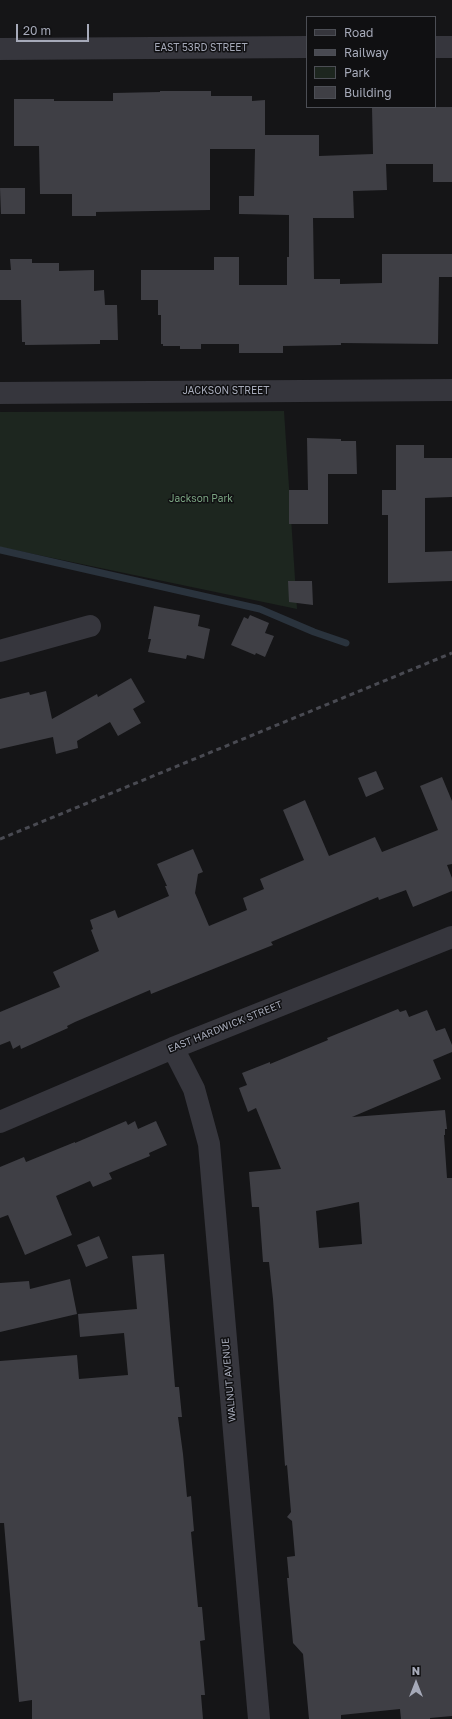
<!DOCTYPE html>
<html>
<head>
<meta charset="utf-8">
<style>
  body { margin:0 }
  #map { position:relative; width:452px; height:1719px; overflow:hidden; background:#151517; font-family:"Golos Text",sans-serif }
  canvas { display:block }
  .legend { position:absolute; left:306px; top:16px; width:130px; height:92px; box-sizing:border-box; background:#101012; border:1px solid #4c4e55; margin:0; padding:5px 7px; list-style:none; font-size:12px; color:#a6aab9 }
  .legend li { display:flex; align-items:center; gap:8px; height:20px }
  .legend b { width:20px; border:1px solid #4c4e55 }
  .north { position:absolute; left:396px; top:1663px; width:40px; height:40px; -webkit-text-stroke:3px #101012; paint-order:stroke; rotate:0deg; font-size:11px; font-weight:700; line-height:16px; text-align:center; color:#a6aab9 }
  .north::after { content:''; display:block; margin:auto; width:14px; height:18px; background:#a6aab9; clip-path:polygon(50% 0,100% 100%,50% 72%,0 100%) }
  .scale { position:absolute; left:16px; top:24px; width:73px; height:18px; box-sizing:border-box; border:2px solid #a6aab9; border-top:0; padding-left:5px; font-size:12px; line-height:14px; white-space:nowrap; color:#a6aab9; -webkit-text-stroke:3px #101012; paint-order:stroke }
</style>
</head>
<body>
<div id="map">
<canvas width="452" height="1719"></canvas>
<ul class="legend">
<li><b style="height:5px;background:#36363d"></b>Road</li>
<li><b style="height:5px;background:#494a52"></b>Railway</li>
<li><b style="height:11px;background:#1d261f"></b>Park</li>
<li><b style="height:11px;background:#3f3f45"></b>Building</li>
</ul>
<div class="north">N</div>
<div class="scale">20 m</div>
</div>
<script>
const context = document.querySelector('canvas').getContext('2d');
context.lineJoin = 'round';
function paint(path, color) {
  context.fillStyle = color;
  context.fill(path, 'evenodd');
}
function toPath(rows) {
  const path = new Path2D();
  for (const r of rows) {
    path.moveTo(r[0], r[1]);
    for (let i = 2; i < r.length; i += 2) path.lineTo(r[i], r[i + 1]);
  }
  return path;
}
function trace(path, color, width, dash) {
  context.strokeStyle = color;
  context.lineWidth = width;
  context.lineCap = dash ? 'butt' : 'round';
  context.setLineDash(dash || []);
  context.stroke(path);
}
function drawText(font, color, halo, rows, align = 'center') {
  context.font = font + ' "Golos Text",sans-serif';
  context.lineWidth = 3;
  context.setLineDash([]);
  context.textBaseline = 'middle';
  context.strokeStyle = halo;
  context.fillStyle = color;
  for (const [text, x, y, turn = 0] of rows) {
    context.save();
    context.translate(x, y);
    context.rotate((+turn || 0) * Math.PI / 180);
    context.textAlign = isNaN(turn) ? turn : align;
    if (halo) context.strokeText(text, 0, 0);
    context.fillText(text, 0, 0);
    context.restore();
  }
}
const green = toPath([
  [284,411,297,609,0,547,0,412]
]);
const stream = toPath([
  [0,550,260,609,314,632,346,643]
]);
const building = toPath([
  [160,91,211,91,211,96,252,96,252,101,265,100,265,135,319,135,319,156,373,154,372,107,452,107,452,182,433,182,433,164,386,164,387,190,353,191,354,218,313,218,314,279,340,279,340,284,382,283,382,254,452,254,452,277,439,277,438,344,341,343,341,345,283,346,283,353,239,353,239,344,201,344,201,349,180,349,180,346,163,346,163,344,161,344,161,315,158,315,158,300,141,300,141,270,214,270,214,257,239,257,239,285,287,285,287,257,289,257,289,215,239,214,239,196,254,196,255,149,210,149,210,210,96,212,96,216,72,216,72,194,40,194,39,146,14,146,14,99,54,99,54,101,113,101,113,93,160,92],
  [0,188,25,188,25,214,1,214],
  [10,259,32,259,32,263,59,263,59,271,94,270,94,291,104,290,105,305,117,305,118,340,100,340,100,344,25,345,25,342,22,342,21,300,0,300,0,270,11,270],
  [307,438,341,439,341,441,356,441,357,474,328,474,328,524,289,524,289,490,308,490],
  [396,445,424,445,424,458,452,458,452,497,425,498,425,552,452,551,452,581,388,583,388,515,382,515,382,490,396,490],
  [288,581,312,581,313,605,289,602],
  [154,606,200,615,198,626,210,629,204,659,187,655,186,659,148,652,151,639,148,639],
  [250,615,269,623,265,633,274,636,265,657,256,653,255,655,231,645,244,617,248,619],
  [131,678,145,702,133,709,141,723,118,736,110,722,77,741,78,748,56,754,53,737,0,749,0,699,29,692,30,695,46,691,52,719,97,694,98,697],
  [376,771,384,789,366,797,358,778],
  [442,777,452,801,452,864,447,865,452,878,452,891,413,907,406,890,379,900,378,897,271,942,273,945,253,953,151,994,150,990,75,1022,67,1026,68,1028,21,1049,20,1045,13,1049,10,1041,0,1045,0,1012,60,987,53,972,99,951,91,930,93,929,90,920,115,910,118,918,169,896,165,886,167,886,157,864,193,849,203,872,198,874,195,893,209,926,247,910,243,898,264,889,260,879,304,860,283,810,305,800,329,856,375,837,382,852,438,830,420,786],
  [398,1009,400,1012,406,1010,409,1017,427,1010,436,1031,445,1028,452,1045,452,1052,433,1060,441,1079,352,1117,445,1110,447,1129,445,1129,445,1135,444,1135,447,1178,452,1178,452,1716,430,1718,430,1719,401,1719,400,1709,341,1715,341,1719,309,1719,303,1654,293,1643,287,1578,289,1578,287,1557,295,1556,292,1521,287,1517,291,1512,287,1465,285,1466,273,1299,269,1262,263,1262,259,1207,252,1207,249,1172,281,1169,256,1108,248,1112,239,1088,247,1085,242,1073,270,1062,270,1064,328,1040,327,1038],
  [359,1202,362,1244,319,1248,316,1211],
  [126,1121,128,1125,135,1121,138,1129,156,1121,167,1145,149,1153,150,1156,109,1173,112,1179,93,1187,90,1181,56,1196,72,1235,25,1255,8,1215,0,1218,0,1167,24,1157,26,1162,75,1142,75,1143],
  [99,1236,108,1258,86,1267,77,1245],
  [164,1254,175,1387,179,1387,182,1417,178,1417,183,1454,187,1497,191,1496,194,1531,191,1532,198,1607,202,1607,205,1640,200,1641,205,1695,201,1695,203,1719,32,1719,32,1700,19,1702,4,1523,0,1523,0,1361,77,1355,79,1379,128,1375,124,1333,80,1337,78,1314,137,1309,132,1256],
  [70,1279,77,1314,0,1332,0,1283,29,1281,30,1289]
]);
const street = toPath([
  [435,47,452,47],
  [0,49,307,47],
  [0,393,452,390],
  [0,651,90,626],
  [173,1048,194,1089,209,1144,259,1719],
  [0,1122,173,1048,452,937]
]);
const rail = toPath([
  [0,839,452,653]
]);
const streetNames = [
  ["EAST 53RD STREET",201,48],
  ["JACKSON STREET",226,391],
  ["EAST HARDWICK STREET",225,1027,-22],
  ["WALNUT AVENUE",229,1380,-95]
];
const parkNames = [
  ["Jackson Park",201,499]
];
paint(green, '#1d261f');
trace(stream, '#2a333d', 7);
paint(building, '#3f3f45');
trace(street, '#36363d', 22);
trace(rail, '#494a52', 3, [5, 4]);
drawText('10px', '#a6aab9', '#101012', streetNames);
drawText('10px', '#7ba582', '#101012', parkNames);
</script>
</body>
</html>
